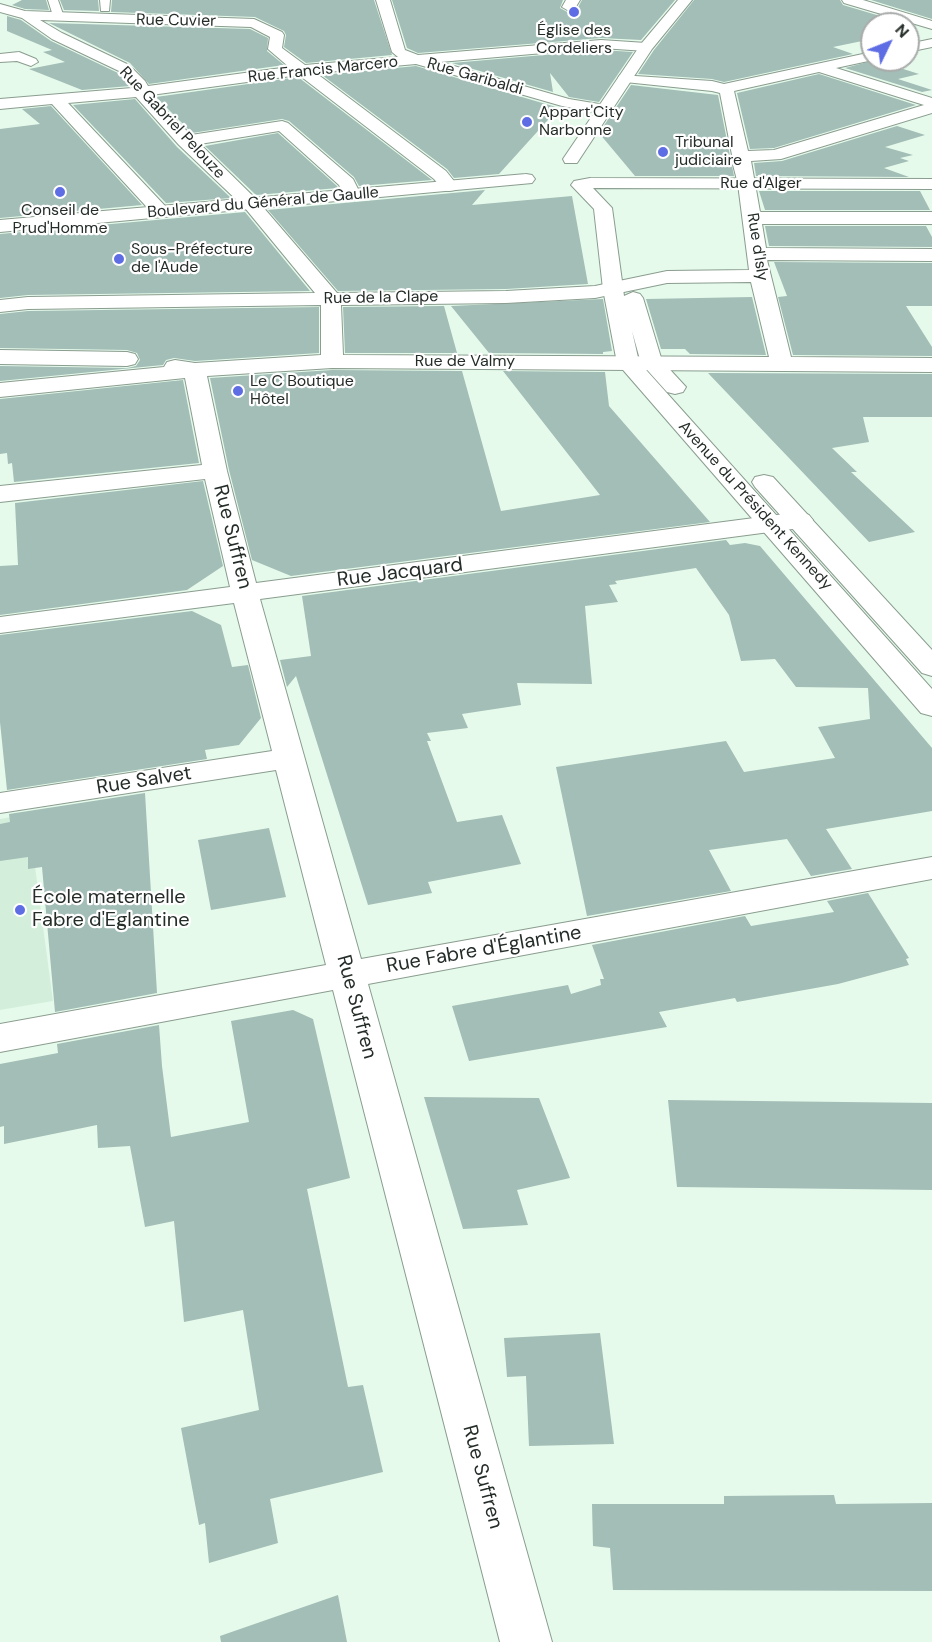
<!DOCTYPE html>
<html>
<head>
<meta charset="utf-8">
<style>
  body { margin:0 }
  #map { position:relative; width:932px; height:1642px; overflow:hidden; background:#e5faeb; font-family:"DM Sans",sans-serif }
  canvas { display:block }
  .north { position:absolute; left:860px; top:12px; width:60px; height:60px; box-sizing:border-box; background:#fff; border:2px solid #a8aba9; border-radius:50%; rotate:47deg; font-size:16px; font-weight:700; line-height:24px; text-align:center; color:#252d28 }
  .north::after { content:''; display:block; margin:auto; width:21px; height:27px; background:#5e6de4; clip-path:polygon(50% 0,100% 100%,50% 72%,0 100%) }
</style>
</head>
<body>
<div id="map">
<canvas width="932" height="1642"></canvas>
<div class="north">N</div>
</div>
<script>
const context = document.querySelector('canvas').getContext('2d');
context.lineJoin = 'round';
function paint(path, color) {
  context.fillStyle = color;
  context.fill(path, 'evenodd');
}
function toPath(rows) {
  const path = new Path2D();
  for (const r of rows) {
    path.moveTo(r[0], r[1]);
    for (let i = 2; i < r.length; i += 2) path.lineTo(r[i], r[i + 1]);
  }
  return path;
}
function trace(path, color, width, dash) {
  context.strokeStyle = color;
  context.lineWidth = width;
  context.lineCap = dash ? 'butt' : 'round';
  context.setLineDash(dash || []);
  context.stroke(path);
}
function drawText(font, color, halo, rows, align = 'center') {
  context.font = font + ' "DM Sans",sans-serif';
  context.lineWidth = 4.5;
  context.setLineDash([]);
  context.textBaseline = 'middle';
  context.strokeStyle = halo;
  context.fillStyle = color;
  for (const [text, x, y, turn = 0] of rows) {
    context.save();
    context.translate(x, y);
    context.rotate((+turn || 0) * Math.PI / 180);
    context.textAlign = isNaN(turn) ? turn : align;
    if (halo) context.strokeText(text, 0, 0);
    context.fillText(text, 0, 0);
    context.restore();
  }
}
const built = toPath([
  [28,814,53,1001,0,1010,0,819]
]);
const building = toPath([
  [22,0,46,0,49,10,25,9,12,5],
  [60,0,98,0,99,11,64,10],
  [112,0,374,0,392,55,306,63,284,47,286,35,284,31,255,17,111,12],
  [392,0,563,0,560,8,569,13,576,11,582,0,675,0,641,40,601,38,418,53,407,48],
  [694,0,840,0,843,5,907,24,872,24,872,39,833,47,853,54,724,82,712,79,638,74,654,50],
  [871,0,932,0,932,19],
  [7,16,21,20,51,41,118,73,130,86,82,90,29,69,65,62,43,52,52,50,7,31],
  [49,23,250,29,268,38,267,51,284,65,149,84,130,63],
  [601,50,633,52,599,102,569,97,550,73,553,92,452,63],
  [875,60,919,74,898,79,932,90,922,92,845,68],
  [416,66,556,107,556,111,499,174,454,178,447,169,322,75],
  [819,74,916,105,774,148,750,149,737,93],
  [298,77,432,180,359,186,354,177,289,121,282,119,192,133,156,97],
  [631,85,718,95,734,176,635,176,599,133],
  [135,99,177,147,231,198,166,203,73,105],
  [51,106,142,205,0,218,0,129,40,124,22,109],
  [897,126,925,135,885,147,913,155,900,158,909,161,884,168,909,177,756,176,754,163,782,161],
  [278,133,337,186,338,188,256,195,205,146],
  [485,190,472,205,572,196,588,284,506,289,338,291,268,210],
  [759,191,920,191,930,210,765,210],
  [245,212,310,291,28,295,0,298,0,234],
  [765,226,926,226,932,237,932,247,769,246],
  [774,262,932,263,932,306,906,306,932,347,932,356,793,355,778,297,787,296],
  [752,297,766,355,690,354,685,349,661,349,646,299],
  [603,299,612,351,603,352,603,354,489,353,451,306],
  [444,306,457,353,345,353,343,307],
  [319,307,319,353,195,361,174,358,166,360,163,365,0,381,0,366,127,368,136,366,140,360,137,353,127,350,0,348,0,314,28,311],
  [332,370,462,371,501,511,600,495,503,371,605,372,609,406,710,522,291,576,252,560,229,470,210,378],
  [708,373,932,374,932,417,863,417,869,442,832,448,857,472,851,472,915,532,869,542],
  [183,380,199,463,14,482,12,463,8,464,7,453,0,454,0,399],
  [203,481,223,566,187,590,0,615,0,566,18,565,15,503],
  [726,540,730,545,745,543,760,546,932,748,932,811,826,829,852,869,811,876,787,839,709,850,731,891,587,916,556,767,726,741,744,772,835,758,818,727,870,719,868,688,796,687,775,659,741,661,729,615,696,568,615,581,617,584,609,585,618,602,585,606,592,684,517,683,521,705,462,714,468,728,427,733,431,741,427,741,457,822,502,815,521,864,428,882,432,893,368,905,296,676,287,687,280,660,311,656,302,596],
  [192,611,221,625,232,667,248,665,261,718,239,745,205,750,207,759,7,790,0,722,0,635],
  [145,793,157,993,55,1012,42,867,28,869,28,857,0,861,0,824,10,822,9,814],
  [269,828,286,897,211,910,198,840],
  [868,893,909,958,906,959,909,965,838,984,737,1002,735,998,659,1012,667,1027,469,1061,452,1006,568,985,571,994,601,985,600,979,604,979,592,945,745,916,751,926,834,912,827,901],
  [293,1010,313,1019,350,1178,307,1189,348,1387,363,1385,383,1472,270,1499,278,1543,209,1563,205,1523,199,1525,181,1428,259,1410,243,1310,184,1322,174,1221,145,1227,130,1146,98,1148,97,1125,4,1144,4,1126,0,1127,0,1064,58,1053,57,1044,159,1025,162,1066,171,1137,249,1122,231,1021],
  [424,1097,539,1098,570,1178,517,1190,528,1225,463,1229],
  [668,1100,932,1103,932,1190,677,1187],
  [600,1333,614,1444,529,1446,526,1376,507,1377,504,1338],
  [834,1495,836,1504,932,1503,932,1591,613,1590,610,1548,593,1546,592,1504,724,1504,724,1496],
  [338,1595,347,1642,221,1642,220,1636]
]);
const lane = toPath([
  [48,0,58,0,64,17,62,19,54,19,48,0],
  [100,0,110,0,109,11,101,11,100,0]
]);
const street = toPath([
  [376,0,390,0,405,50,418,55,601,40,646,43,653,47,646,51,601,48,440,62,569,99,611,106,613,109,605,114,562,106,416,64,316,73,446,171,458,186,455,190,449,191,443,190,434,179,299,75,151,95,191,135,282,121,288,123,353,179,361,195,358,199,352,200,346,199,339,185,279,131,200,144,257,200,337,293,506,291,595,286,667,271,749,270,738,184,731,157,732,155,720,93,712,91,625,82,620,81,618,78,620,75,712,81,724,84,872,52,873,60,836,68,932,98,932,113,781,159,751,161,760,212,932,212,932,224,762,224,766,248,932,249,932,261,767,260,791,357,932,358,932,372,332,368,207,376,227,471,256,583,800,512,809,515,813,520,809,525,800,528,260,599,361,959,932,857,932,879,368,984,552,1642,500,1642,333,990,0,1052,0,1024,326,965,276,770,0,813,0,793,272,751,234,603,0,633,0,617,230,587,205,479,0,502,0,486,202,465,185,378,0,397,0,383,164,367,167,362,175,360,195,363,321,355,321,305,28,309,0,312,0,300,28,297,315,293,245,208,179,145,136,97,68,103,167,208,170,212,167,216,161,217,155,216,52,104,0,109,0,99,132,88,132,85,119,71,52,39,22,18,0,12,0,4,25,11,254,19,282,32,284,35,282,48,305,65,398,57,392,52,376,0],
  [40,20,251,27,270,37,268,49,289,67,148,86,145,81,129,65,62,33,40,20],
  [819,72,924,105,774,150,748,151,734,91,819,72],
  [751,282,769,357,343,355,341,305,506,303,595,298,667,283,751,282],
  [566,0,580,0,574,10,569,11,562,7,566,0],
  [932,39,932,47,908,52,908,44,932,39],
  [19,52,36,59,38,62,31,66,17,61,0,62,0,54,19,52],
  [0,350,127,352,135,354,138,359,135,364,127,366,0,364,0,350]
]);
const secondary = toPath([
  [678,0,692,0,652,49,577,163,565,163,563,159,641,44,678,0],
  [842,0,863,0,932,21,932,29,844,3,842,0],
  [526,174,532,175,535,179,532,183,0,232,0,220,526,174],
  [590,178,932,179,932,189,593,188,612,208,624,296,633,292,640,294,643,298,662,361,686,387,683,392,675,394,667,392,641,363,632,331,639,362,932,689,932,716,921,713,617,363,603,289,594,209,571,185,574,181,590,178],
  [764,475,773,477,932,650,932,676,922,673,755,487,752,482,755,477,764,475]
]);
const markers = [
  [574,12,6,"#5e6de4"],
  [527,122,6,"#5e6de4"],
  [663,152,6,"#5e6de4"],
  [60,192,6,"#5e6de4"],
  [119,259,6,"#5e6de4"],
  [238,391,6,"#5e6de4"],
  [20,910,6,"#5e6de4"]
];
const farStreetnames = [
  ["Rue Cuvier",176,21,1],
  ["Rue Francis Marcero",323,70,-6],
  ["Rue Garibaldi",475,77,16],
  ["Rue Gabriel Pelouze",172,123,47],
  ["Rue d'Alger",761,184],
  ["Boulevard du Général de Gaulle",263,203,-5],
  ["Rue d'Isly",757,247,81],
  ["Rue de la Clape",381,298,-1],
  ["Rue de Valmy",465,362],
  ["Avenue du Président Kennedy",755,506,48]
];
const farPoinames = [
  ["Église des",574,31,"center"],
  ["Cordeliers",574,49,"center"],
  ["Appart'City",539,113],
  ["Narbonne",539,131],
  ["Tribunal",675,143],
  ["judiciaire",675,161],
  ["Conseil de",60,211,"center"],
  ["Prud'Homme",60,229,"center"],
  ["Sous-Préfecture",131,250],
  ["de l'Aude",131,268],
  ["Le C Boutique",250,382],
  ["Hôtel",250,400]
];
const streetNames = [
  ["Rue Suffren",232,537,76],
  ["Rue Jacquard",400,573,-7],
  ["Rue Salvet",144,781,-9],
  ["Rue Fabre d'Églantine",484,950,-10],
  ["Rue Suffren",356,1007,75],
  ["Rue Suffren",482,1477,75]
];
const poiNames = [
  ["École maternelle",32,898],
  ["Fabre d'Eglantine",32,921]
];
paint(built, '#d3efdb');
paint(building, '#a3bdb7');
trace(lane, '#8a9d8f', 2);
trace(street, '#8a9d8f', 2);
trace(secondary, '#8a9d8f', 2);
paint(lane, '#fff');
paint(street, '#fff');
paint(secondary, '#fff');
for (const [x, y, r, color] of markers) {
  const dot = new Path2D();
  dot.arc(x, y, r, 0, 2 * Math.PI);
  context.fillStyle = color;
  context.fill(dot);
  trace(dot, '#fff', 2);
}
drawText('16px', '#252d28', '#fff', farStreetnames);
drawText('16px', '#252d28', '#fff', farPoinames, 'left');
drawText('20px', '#252d28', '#fff', streetNames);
drawText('20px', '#252d28', '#fff', poiNames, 'left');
</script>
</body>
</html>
